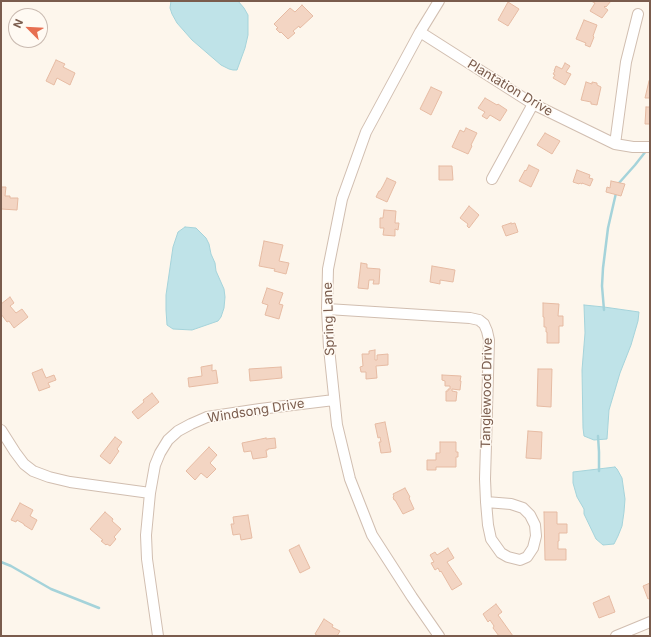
<!DOCTYPE html>
<html>
<head>
<meta charset="utf-8">
<style>
  body { margin:0 }
  #map { position:relative; width:651px; height:637px; overflow:hidden; background:#fdf6ec; font-family:Inter,sans-serif }
  canvas { display:block }
  .frame { position:absolute; inset:0; border:2px solid #7a5c4d; pointer-events:none }
  .north { position:absolute; left:8px; top:8px; width:40px; height:40px; box-sizing:border-box; background:#fffaf3; border:1px solid #cabbb1; border-radius:50%; rotate:294deg; font-size:11px; font-weight:700; line-height:16px; text-align:center; color:#7a5c4d }
  .north::after { content:''; display:block; margin:auto; width:14px; height:18px; background:#e76f51; clip-path:polygon(50% 0,100% 100%,50% 72%,0 100%) }
</style>
</head>
<body>
<div id="map">
<canvas width="651" height="637"></canvas>
<div class="frame"></div>
<div class="north">N</div>
</div>
<script>
const context = document.querySelector('canvas').getContext('2d');
context.lineJoin = 'round';
function paint(path, color) {
  context.fillStyle = color;
  context.fill(path, 'evenodd');
}
function toPath(rows) {
  const path = new Path2D();
  for (const r of rows) {
    path.moveTo(r[0], r[1]);
    for (let i = 2; i < r.length; i += 2) path.lineTo(r[i], r[i + 1]);
  }
  return path;
}
function trace(path, color, width, dash) {
  context.strokeStyle = color;
  context.lineWidth = width;
  context.lineCap = dash ? 'butt' : 'round';
  context.setLineDash(dash || []);
  context.stroke(path);
}
function drawText(font, color, halo, rows, align = 'center') {
  context.font = font + ' Inter,sans-serif';
  context.lineWidth = 3;
  context.setLineDash([]);
  context.textBaseline = 'middle';
  context.strokeStyle = halo;
  context.fillStyle = color;
  for (const [text, x, y, turn = 0] of rows) {
    context.save();
    context.translate(x, y);
    context.rotate((+turn || 0) * Math.PI / 180);
    context.textAlign = isNaN(turn) ? turn : align;
    if (halo) context.strokeText(text, 0, 0);
    context.fillText(text, 0, 0);
    context.restore();
  }
}
const water = toPath([
  [171,1,238,1,244,8,248,15,248,35,245,48,237,70,233,70,229,69,221,65,192,40,177,23,172,14,170,8,171,1],
  [185,227,196,228,206,238,209,244,211,254,215,263,216,271,224,289,225,297,224,308,221,317,218,321,192,330,173,329,167,325,166,310,166,295,173,247,178,232,185,227],
  [584,305,604,307,639,312,638,321,631,345,620,373,609,410,607,439,594,440,584,436,583,428,582,370,585,333,584,305],
  [615,467,617,469,622,478,625,499,624,512,622,526,618,536,614,544,603,545,596,539,584,514,584,509,577,497,573,483,573,472,615,467]
]);
const stream = toPath([
  [618,186,619,183,635,165,646,151],
  [604,310,602,286,603,268,608,228,616,193],
  [598,436,599,452,599,471],
  [1,562,11,566,51,589,99,608]
]);
const building = toPath([
  [591,1,611,1,606,7,605,6,604,7,608,10,602,18,590,11,595,3,591,1],
  [508,2,519,9,508,26,498,20,508,2],
  [302,5,313,16,300,28,299,26,293,31,295,33,288,39,281,32,280,33,276,29,278,28,274,24,290,8,295,12,302,5],
  [584,20,597,25,593,36,594,37,590,47,585,45,586,43,576,39,584,20],
  [56,60,65,64,63,67,75,73,70,85,57,78,54,85,46,81,56,60],
  [565,63,570,66,566,72,571,74,565,85,553,78,555,75,553,74,555,71,554,71,556,66,562,69,565,63],
  [649,81,650,81,650,98,645,98,649,81],
  [586,82,592,84,592,82,597,83,597,85,601,87,597,105,591,104,591,102,581,100,586,82],
  [431,87,442,92,431,115,420,109,431,87],
  [485,98,497,105,498,104,507,110,500,121,490,115,487,119,482,116,485,112,478,108,485,98],
  [646,107,650,107,650,124,645,124,646,107],
  [466,128,477,133,471,145,472,146,468,154,452,147,460,130,464,132,466,128],
  [545,133,560,141,552,154,537,145,545,133],
  [529,165,539,170,531,187,519,181,525,170,526,171,529,165],
  [439,166,452,166,453,180,439,180,439,166],
  [577,170,590,175,589,178,593,179,590,186,582,183,582,184,580,183,579,184,573,182,577,170],
  [387,178,396,182,387,202,376,197,379,191,380,191,383,186,387,178],
  [611,181,625,184,621,196,606,192,607,187,610,188,611,181],
  [1,187,6,187,5,196,10,196,10,198,18,198,17,210,1,209,1,187],
  [469,206,479,215,469,228,467,226,468,224,460,218,469,206],
  [384,210,396,211,395,223,399,223,398,230,395,229,395,236,383,235,384,228,380,228,380,218,383,218,384,210],
  [511,223,511,224,515,223,518,232,506,236,502,226,511,223],
  [264,241,283,245,279,261,289,263,286,274,274,271,275,269,259,266,264,241],
  [361,263,367,264,367,268,380,269,379,284,373,284,374,280,369,280,368,289,358,288,361,263],
  [432,266,455,270,453,282,440,280,440,284,430,282,432,266],
  [267,288,283,293,279,304,283,305,279,319,265,315,268,305,262,303,267,288],
  [10,297,14,303,10,306,16,313,22,309,28,317,14,328,9,321,7,322,1,314,1,304,10,297],
  [543,303,559,304,558,316,563,316,563,326,559,326,559,343,547,343,547,332,546,332,546,327,544,327,544,317,543,317,543,303],
  [375,350,375,360,377,360,377,355,388,354,388,365,376,366,377,378,366,379,366,372,361,372,360,367,363,366,362,354,369,354,369,351,375,350],
  [212,365,212,371,216,370,218,383,189,387,188,378,202,376,201,367,212,365],
  [281,367,282,378,250,381,249,369,281,367],
  [42,369,46,378,54,375,56,380,48,383,50,387,39,391,32,373,42,369],
  [538,369,552,369,551,407,537,406,538,369],
  [442,375,461,376,460,381,461,381,460,390,452,389,452,391,457,392,456,401,446,401,446,391,448,391,448,389,450,389,450,386,445,386,445,381,442,380,442,375],
  [152,393,159,402,138,419,132,412,144,402,143,400,152,393],
  [385,422,391,452,381,453,379,442,381,442,380,437,378,438,375,424,385,422],
  [528,431,542,432,541,459,526,458,528,431],
  [115,437,122,442,117,449,119,451,110,464,100,456,115,437],
  [266,438,266,439,275,438,276,448,268,449,268,450,266,450,267,457,253,459,251,451,244,452,242,443,266,438],
  [440,442,456,442,456,452,458,452,458,457,456,457,456,467,436,467,436,470,427,470,427,460,436,460,436,453,440,453,440,442],
  [209,447,217,455,210,463,216,469,207,478,201,473,195,480,186,471,209,447],
  [405,488,410,497,409,498,414,509,403,514,395,500,394,500,393,497,394,496,393,494,405,488],
  [20,503,33,510,30,516,37,520,32,530,24,525,24,524,17,520,16,522,11,520,20,503],
  [105,512,113,519,112,521,121,529,114,537,116,539,110,546,107,544,106,545,101,541,103,540,90,529,105,512],
  [544,512,557,512,557,524,567,524,567,533,559,533,559,541,558,541,558,549,566,549,566,560,545,560,544,512],
  [248,515,252,538,241,540,240,534,233,535,231,524,234,524,233,517,248,515],
  [299,545,310,568,300,573,289,550,299,545],
  [448,548,454,558,447,562,462,584,452,590,441,571,440,572,438,568,435,570,431,563,434,562,430,555,435,552,437,555,448,548],
  [650,583,650,598,648,599,643,586,650,583],
  [609,596,615,612,599,618,593,603,609,596],
  [496,604,502,612,498,615,513,636,499,636,493,628,494,626,490,620,488,622,483,614,496,604],
  [324,619,333,625,332,627,340,631,337,636,318,636,315,634,324,619]
]);
const minor = toPath([
  [439,1,420,32,366,132,342,199,328,269,327,309,329,348,337,425,350,479,372,535,412,597,439,636],
  [420,32,533,104,615,144,633,147,650,147],
  [615,144,626,62,638,14],
  [492,179,533,104],
  [327,309,470,318,479,320,484,324,487,331,489,340,485,479,486,502],
  [1,430,15,452,24,464,33,471,49,477,70,482,150,493],
  [486,502,511,504,523,508,530,515,535,525,536,536,533,548,527,557,520,560,508,557,501,553,491,539,488,525,486,502],
  [158,636,147,559,146,535,150,493,155,465,160,453,168,440,178,431,191,424,207,417,260,409,334,400],
  [616,636,650,622]
]);
const streetNames = [
  ["Plantation Drive",510,88,31],
  ["Spring Lane",329,319,-92],
  ["Tanglewood Drive",487,393,-89],
  ["Windsong Drive",256,411,-9]
];
paint(water, '#bfe3e8');
trace(water, '#a5d3da', 1);
trace(stream, '#a5d3da', 2.5);
paint(building, '#f3d5c3');
trace(building, '#e6bba3', 1);
trace(minor, '#d1beb0', 12);
trace(minor, '#fff', 10);
drawText('13px', '#7a5c4d', '#fffaf3', streetNames);
</script>
</body>
</html>
